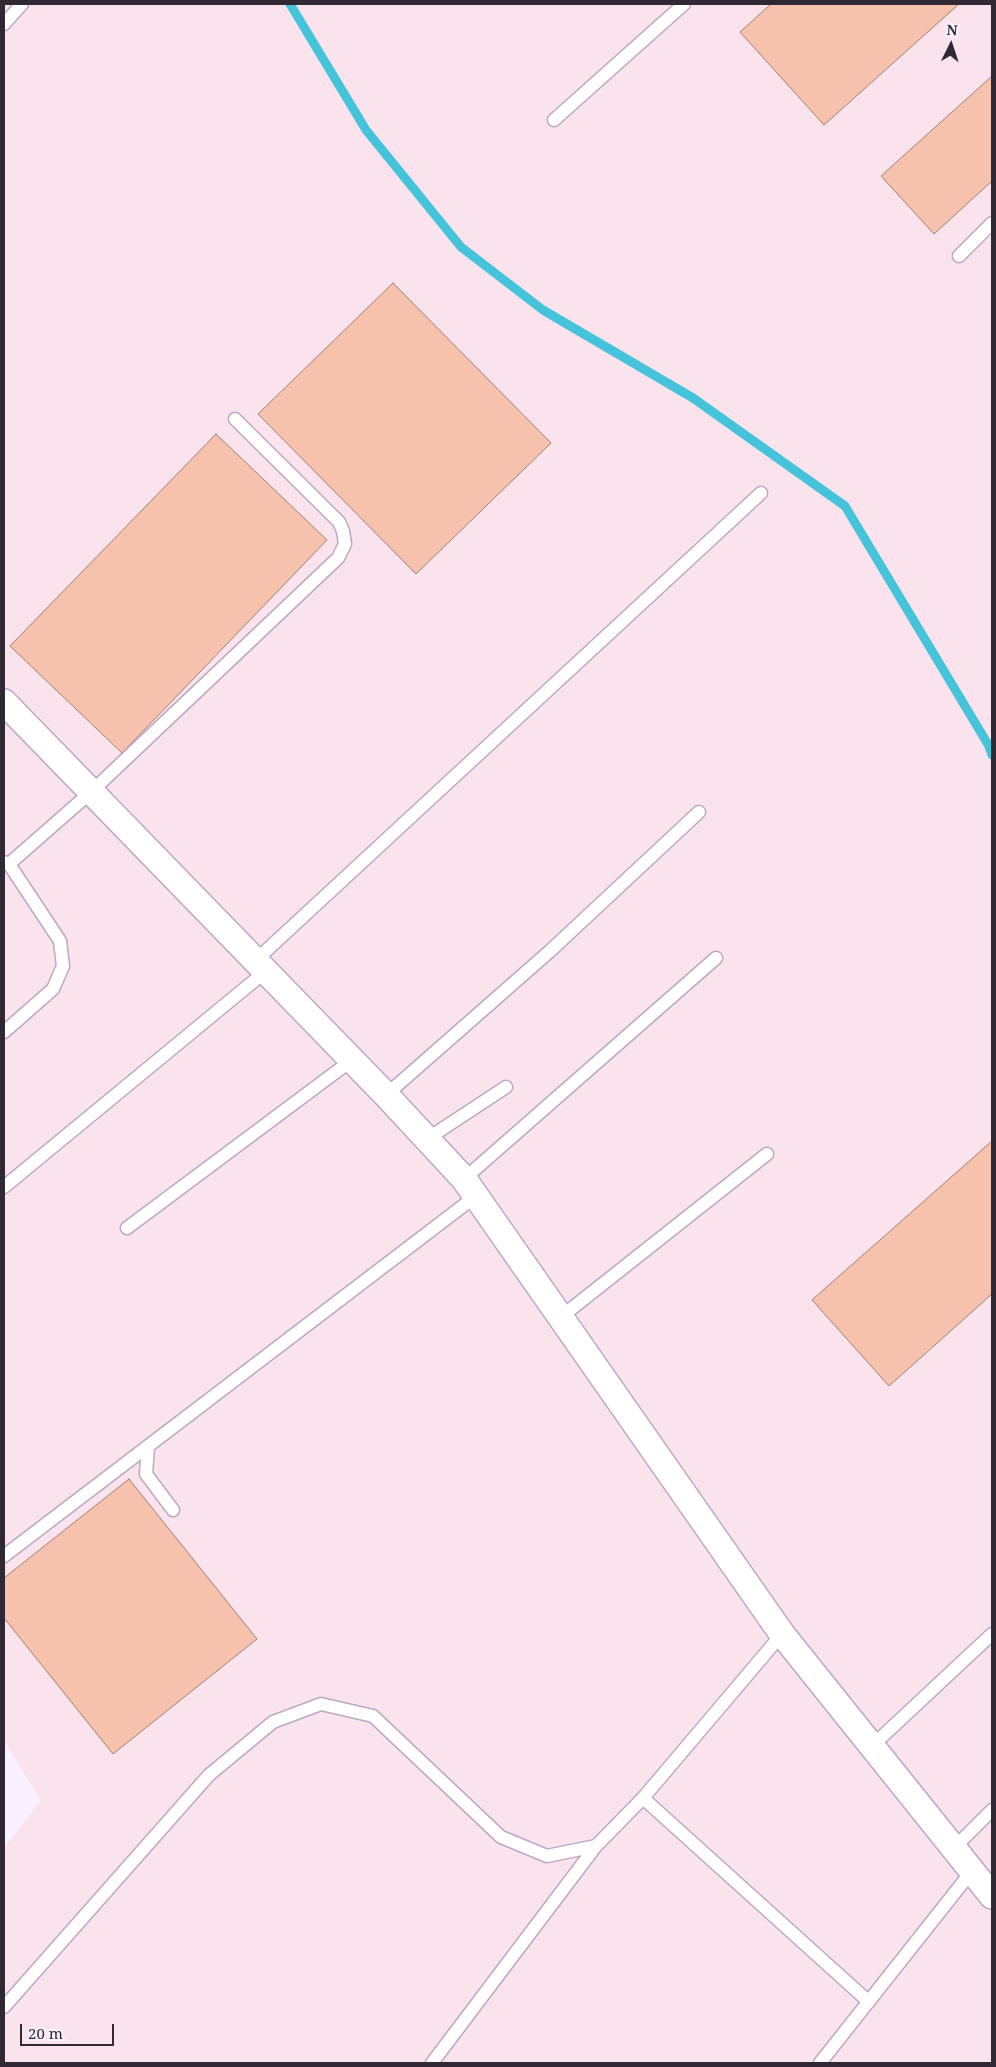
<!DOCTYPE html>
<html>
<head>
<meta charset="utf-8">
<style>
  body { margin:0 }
  #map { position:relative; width:996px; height:2067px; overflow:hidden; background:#f9f1fe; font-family:"Noto Serif",serif }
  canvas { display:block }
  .frame { position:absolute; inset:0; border:5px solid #302934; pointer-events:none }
  .north { position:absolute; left:926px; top:20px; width:50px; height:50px; -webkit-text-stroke:4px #f9f1fe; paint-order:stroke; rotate:4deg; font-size:14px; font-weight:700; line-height:20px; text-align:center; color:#302934 }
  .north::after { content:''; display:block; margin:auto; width:18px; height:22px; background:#302934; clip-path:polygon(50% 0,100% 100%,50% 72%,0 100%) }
  .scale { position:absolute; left:20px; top:2024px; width:94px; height:22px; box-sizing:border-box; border:2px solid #302934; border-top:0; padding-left:6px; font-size:15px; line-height:18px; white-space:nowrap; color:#302934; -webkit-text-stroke:4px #f9f1fe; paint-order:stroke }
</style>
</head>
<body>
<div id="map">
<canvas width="996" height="2067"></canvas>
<div class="frame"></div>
<div class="north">N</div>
<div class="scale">20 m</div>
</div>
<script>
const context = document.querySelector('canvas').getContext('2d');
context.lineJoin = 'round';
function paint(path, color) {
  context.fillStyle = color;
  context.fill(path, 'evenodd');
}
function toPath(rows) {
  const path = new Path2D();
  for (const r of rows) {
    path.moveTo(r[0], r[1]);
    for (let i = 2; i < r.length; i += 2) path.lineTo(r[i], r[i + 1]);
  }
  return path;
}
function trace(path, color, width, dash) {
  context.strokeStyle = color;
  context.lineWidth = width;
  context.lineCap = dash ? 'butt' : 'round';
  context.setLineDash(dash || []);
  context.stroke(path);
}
const industrial = toPath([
  [4,4,992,4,992,2063,4,2063,4,1848,41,1800,4,1741]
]);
const stream = toPath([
  [290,4,366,130,461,247,543,310,693,398,845,506,989,746,992,755]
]);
const building = toPath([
  [771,4,959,4,824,125,740,32,771,4],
  [992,76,992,181,934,234,881,176,992,76],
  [393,283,551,443,416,574,258,414,393,283],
  [216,434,327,540,122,753,10,646,216,434],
  [992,1141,992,1294,889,1386,812,1300,992,1141],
  [129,1479,257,1639,113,1754,4,1618,4,1578,129,1479]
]);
const service = toPath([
  [4,24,22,4],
  [554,120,684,4],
  [959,256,992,223],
  [4,862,9,864,91,792,338,558,345,544,343,531,339,522,235,419],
  [255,961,761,493],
  [4,1032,53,989,63,966,60,941,9,864],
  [386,1095,550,951,699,812],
  [427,1139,506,1087],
  [464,1179,716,958],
  [4,1187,266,971],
  [127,1228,352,1060],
  [561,1317,767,1154],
  [148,1446,146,1474,173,1510],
  [4,1556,476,1196],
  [872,1746,992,1634],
  [643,1798,869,2002],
  [953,1849,992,1810],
  [4,2007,209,1775,273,1722,321,1704,373,1716,501,1837,547,1856,596,1846,643,1798,782,1634],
  [432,2063,596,1846],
  [820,2063,972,1871]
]);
const minor = toPath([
  [4,702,386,1095,464,1179,782,1634,992,1896]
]);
paint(industrial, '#fbe3ee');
trace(stream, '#45c3da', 9);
paint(building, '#f6c1ad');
trace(building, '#a18074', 1);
trace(service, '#baa8c5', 15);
trace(minor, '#baa8c5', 28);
trace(service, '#fff', 12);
trace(minor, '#fff', 25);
</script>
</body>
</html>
